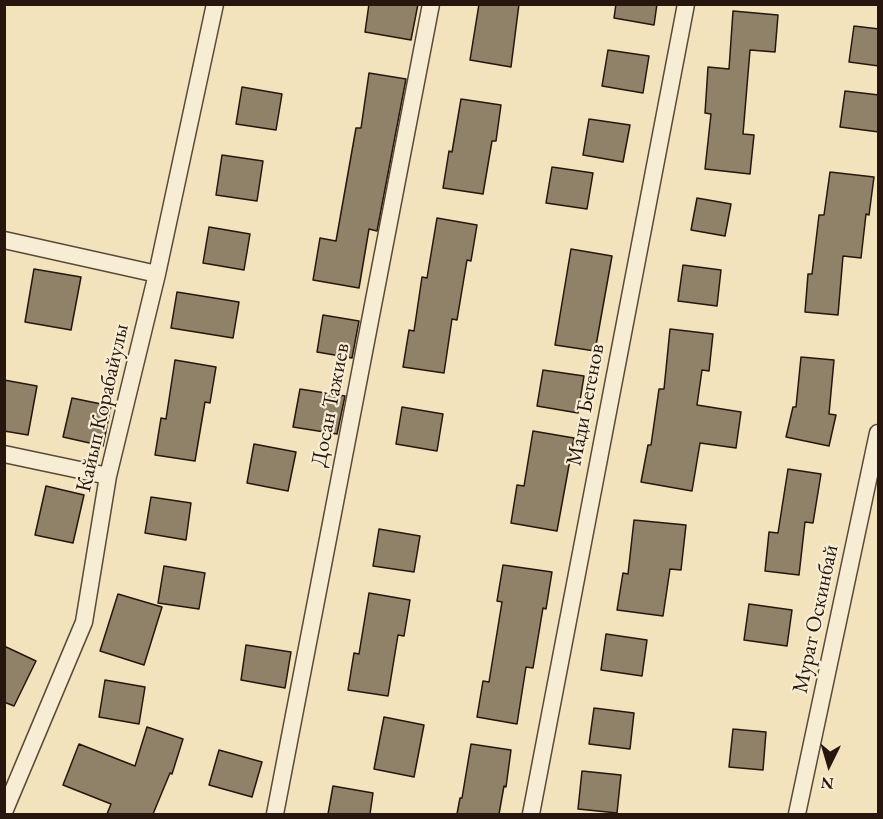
<!DOCTYPE html>
<html>
<head>
<meta charset="utf-8">
<style>
  body { margin:0 }
  #map { position:relative; width:883px; height:819px; overflow:hidden; background:#f2e3bd; font-family:"EB Garamond",serif }
  canvas { display:block }
  .frame { position:absolute; inset:0; border:6px solid #26160d; pointer-events:none }
  .north { position:absolute; left:799px; top:735px; width:60px; height:60px; -webkit-text-stroke:4px #f7edd4; paint-order:stroke; rotate:185deg; font-size:16px; font-weight:700; line-height:24px; text-align:center; color:#26160d }
  .north::after { content:''; display:block; margin:auto; width:21px; height:27px; background:#26160d; clip-path:polygon(50% 0,100% 100%,50% 72%,0 100%) }
</style>
</head>
<body>
<div id="map">
<canvas width="883" height="819"></canvas>
<div class="frame"></div>
<div class="north">N</div>
</div>
<script>
const context = document.querySelector('canvas').getContext('2d');
context.lineJoin = 'round';
function paint(path, color) {
  context.fillStyle = color;
  context.fill(path, 'evenodd');
}
function toPath(rows) {
  const path = new Path2D();
  for (const r of rows) {
    path.moveTo(r[0], r[1]);
    for (let i = 2; i < r.length; i += 2) path.lineTo(r[i], r[i + 1]);
  }
  return path;
}
function trace(path, color, width, dash) {
  context.strokeStyle = color;
  context.lineWidth = width;
  context.lineCap = dash ? 'butt' : 'round';
  context.setLineDash(dash || []);
  context.stroke(path);
}
function drawText(font, color, halo, rows, align = 'center') {
  context.font = font + ' "EB Garamond",serif';
  context.lineWidth = 4.5;
  context.setLineDash([]);
  context.textBaseline = 'middle';
  context.strokeStyle = halo;
  context.fillStyle = color;
  for (const [text, x, y, turn = 0] of rows) {
    context.save();
    context.translate(x, y);
    context.rotate((+turn || 0) * Math.PI / 180);
    context.textAlign = isNaN(turn) ? turn : align;
    if (halo) context.strokeText(text, 0, 0);
    context.fillText(text, 0, 0);
    context.restore();
  }
}
const building = toPath([
  [369,4,418,4,411,40,365,32,369,4],
  [479,4,519,4,511,67,470,60,479,4],
  [616,4,657,4,654,25,614,18,616,4],
  [733,11,778,15,775,52,750,50,743,134,754,135,750,174,705,169,711,114,705,113,708,67,729,69,733,11],
  [854,26,879,29,879,66,849,62,854,26],
  [608,50,649,56,643,93,602,86,608,50],
  [369,73,406,79,377,231,369,229,359,288,313,280,320,238,336,241,356,128,361,128,369,73],
  [242,87,282,94,276,130,236,124,242,87],
  [845,91,879,95,879,132,840,127,845,91],
  [461,99,501,105,496,141,492,141,483,194,443,188,449,151,452,152,461,99],
  [589,119,630,125,623,162,583,155,589,119],
  [222,155,263,161,257,201,216,195,222,155],
  [552,167,593,173,587,209,546,203,552,167],
  [830,172,874,177,869,215,866,214,861,258,843,256,838,315,805,312,808,274,812,274,819,215,824,215,830,172],
  [697,198,731,204,725,236,691,230,697,198],
  [437,218,477,225,471,261,467,260,457,320,452,319,444,373,403,367,409,330,414,331,422,277,427,278,437,218],
  [209,227,250,234,244,270,203,263,209,227],
  [571,249,612,256,595,351,555,345,571,249],
  [683,265,721,270,717,306,678,301,683,265],
  [34,269,81,277,71,330,25,322,34,269],
  [177,292,239,302,233,338,171,328,177,292],
  [323,315,359,321,352,358,317,352,323,315],
  [670,329,713,334,709,371,702,370,697,405,741,412,736,448,700,443,692,491,641,482,648,445,651,445,659,389,664,389,670,329],
  [801,357,834,360,829,414,836,415,829,446,786,437,793,407,796,407,801,357],
  [175,360,216,367,210,403,205,402,195,461,155,455,161,418,166,419,175,360],
  [543,370,584,376,578,413,537,406,543,370],
  [4,380,37,386,28,435,4,431,4,380],
  [300,389,345,396,337,434,293,427,300,389],
  [72,398,111,406,103,446,63,437,72,398],
  [402,407,443,414,437,451,396,444,402,407],
  [533,431,574,438,557,531,511,523,517,485,524,486,533,431],
  [254,444,296,452,288,491,247,483,254,444],
  [788,469,821,474,813,523,805,522,799,575,765,571,769,532,778,533,788,469],
  [46,486,84,495,73,543,35,535,46,486],
  [151,497,191,503,186,540,145,533,151,497],
  [634,520,686,525,681,570,670,569,663,616,617,610,623,573,628,574,634,520],
  [379,529,420,536,414,572,373,566,379,529],
  [503,565,552,572,546,609,543,608,533,668,526,667,517,724,477,717,483,681,489,682,502,602,497,601,503,565],
  [164,566,205,573,199,609,158,603,164,566],
  [369,593,410,600,404,636,398,635,388,696,348,690,354,653,359,654,369,593],
  [118,594,162,607,144,665,100,651,118,594],
  [749,604,792,610,787,646,744,640,749,604],
  [606,634,647,640,642,676,601,670,606,634],
  [246,645,291,652,285,688,241,680,246,645],
  [4,646,36,661,14,706,4,702,4,646],
  [105,680,145,687,139,724,99,717,105,680],
  [594,708,634,713,630,749,589,744,594,708],
  [384,717,424,725,414,777,374,769,384,717],
  [147,727,183,739,172,774,170,773,153,814,107,814,111,804,63,785,79,744,135,766,147,727],
  [733,729,766,732,763,770,729,767,733,729],
  [471,744,511,750,506,787,504,786,499,814,457,814,460,798,462,798,471,744],
  [219,750,262,762,252,797,209,785,219,750],
  [582,771,621,775,617,813,578,809,582,771],
  [333,786,373,793,370,814,328,814,333,786]
]);
const minor = toPath([
  [4,240,157,274],
  [4,454,108,476],
  [4,812,84,622,108,476,157,274,215,4],
  [275,814,431,4],
  [531,814,686,4],
  [797,814,878,433]
]);
const streetNames = [
  ["Досан Тажиев",331,405,-79],
  ["Мади Бегенов",586,405,-79],
  ["Кайып Корабайулы",103,408,-77],
  ["Мурат Оскинбай",816,619,-78]
];
paint(building, '#908169');
trace(building, '#26160d', 1.5);
trace(minor, '#594939', 19);
trace(minor, '#f7edd4', 16);
drawText('22px', '#26160d', '#f7edd4', streetNames);
</script>
</body>
</html>
